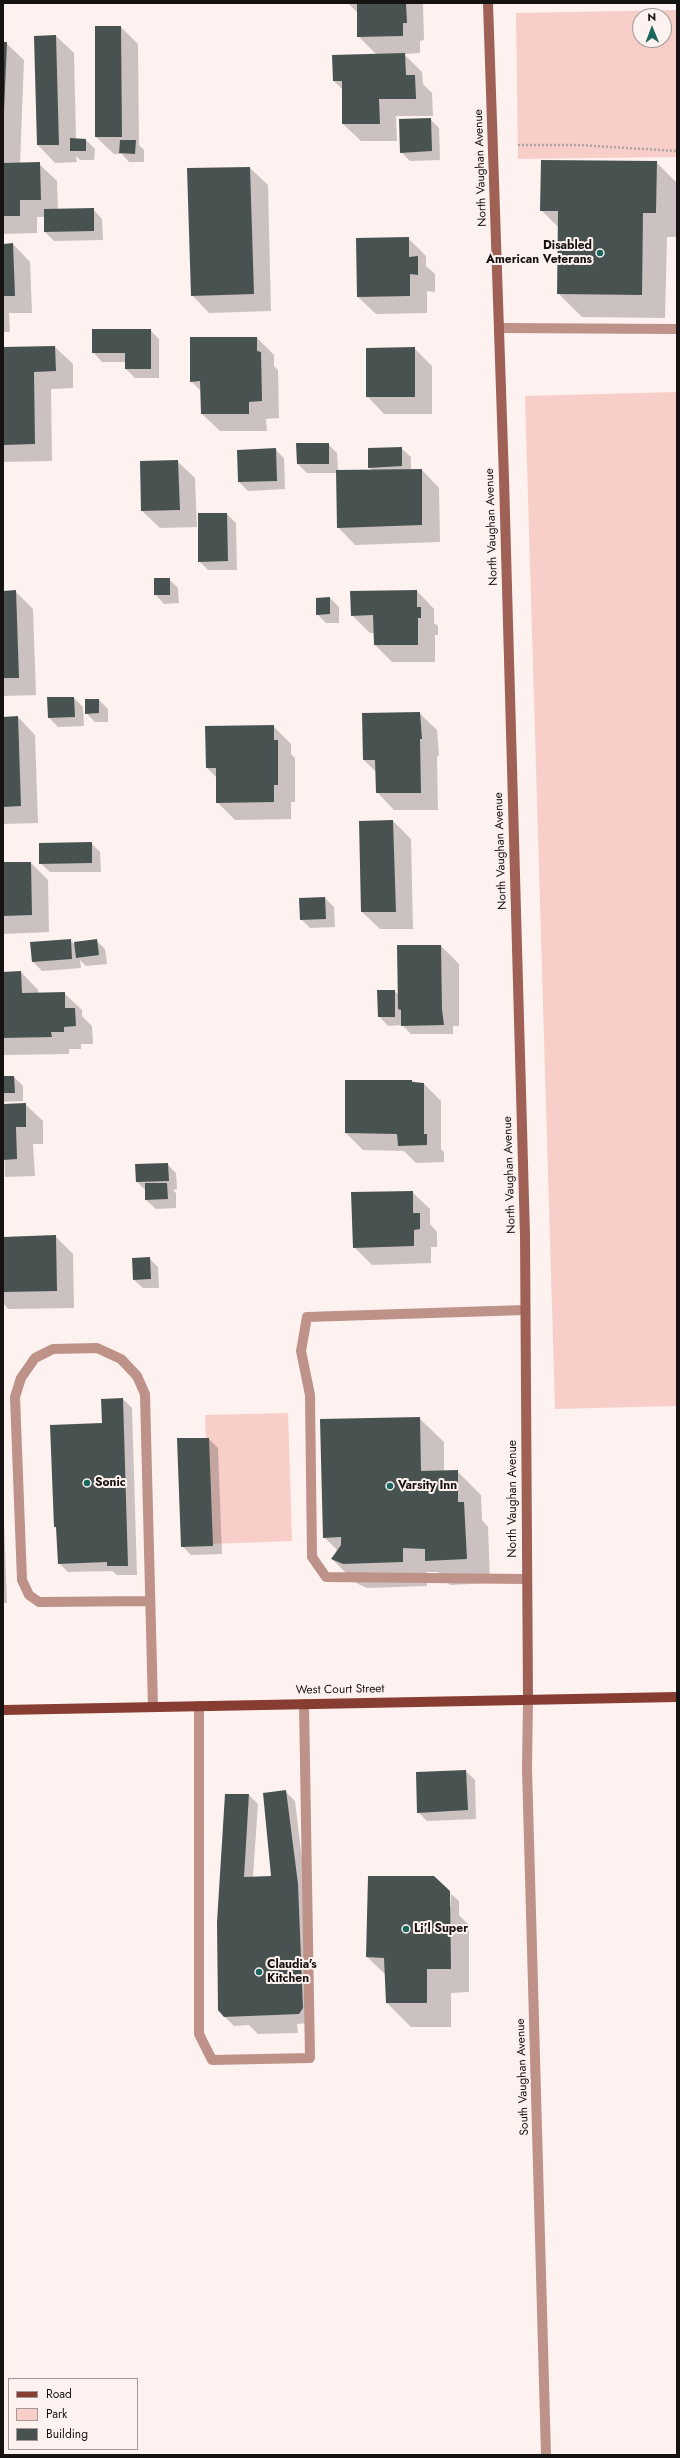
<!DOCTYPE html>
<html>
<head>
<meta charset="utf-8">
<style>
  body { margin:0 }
  #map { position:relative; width:680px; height:2458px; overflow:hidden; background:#fef2f0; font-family:Jost,sans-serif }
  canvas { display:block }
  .frame { position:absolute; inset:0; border:4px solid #171212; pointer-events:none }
  .legend { position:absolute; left:8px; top:2378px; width:130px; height:72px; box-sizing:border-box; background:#fef2f0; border:1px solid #a29897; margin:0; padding:5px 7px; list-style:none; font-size:12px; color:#171212 }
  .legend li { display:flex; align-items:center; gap:8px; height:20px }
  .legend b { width:20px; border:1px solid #a29897 }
  .north { position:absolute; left:632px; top:8px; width:40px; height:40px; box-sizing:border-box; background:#fef2f0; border:1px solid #a29897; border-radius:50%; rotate:359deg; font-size:11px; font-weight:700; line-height:16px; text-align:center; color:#171212 }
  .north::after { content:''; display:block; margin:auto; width:14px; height:18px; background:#1b6760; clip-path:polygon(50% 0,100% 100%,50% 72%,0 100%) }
</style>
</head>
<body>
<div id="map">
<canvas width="680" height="2458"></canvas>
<div class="frame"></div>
<ul class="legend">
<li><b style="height:5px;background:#873d31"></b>Road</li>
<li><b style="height:11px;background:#f7cfc8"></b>Park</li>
<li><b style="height:11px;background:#485351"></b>Building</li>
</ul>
<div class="north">N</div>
</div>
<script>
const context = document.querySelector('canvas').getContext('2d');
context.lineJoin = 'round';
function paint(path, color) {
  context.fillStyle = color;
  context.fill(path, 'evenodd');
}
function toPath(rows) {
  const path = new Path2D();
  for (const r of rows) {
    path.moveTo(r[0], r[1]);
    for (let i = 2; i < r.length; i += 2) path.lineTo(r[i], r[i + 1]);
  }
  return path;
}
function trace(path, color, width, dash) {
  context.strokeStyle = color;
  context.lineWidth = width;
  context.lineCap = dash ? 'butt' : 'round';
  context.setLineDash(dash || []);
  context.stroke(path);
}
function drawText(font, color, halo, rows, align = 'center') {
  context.font = font + ' Jost,sans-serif';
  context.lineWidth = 4;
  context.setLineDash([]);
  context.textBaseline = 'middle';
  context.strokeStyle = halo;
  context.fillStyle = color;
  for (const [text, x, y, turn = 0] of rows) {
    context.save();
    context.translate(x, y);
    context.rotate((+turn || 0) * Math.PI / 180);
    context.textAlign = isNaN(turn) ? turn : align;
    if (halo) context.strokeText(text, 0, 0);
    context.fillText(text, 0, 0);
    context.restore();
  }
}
const green = toPath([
  [677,10,677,157,518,159,516,13],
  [640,16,664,16,664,40,640,40],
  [677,392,677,1406,555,1409,525,396],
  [288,1413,292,1541,210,1544,205,1415]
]);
const shadow = toPath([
  [348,3,423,3,424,40,420,41,420,53,404,54,422,72,423,84,432,93,433,116,396,116,397,141,361,141,343,124,343,90,334,81,377,55,358,36,358,13],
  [121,27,138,44,139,145,144,150,144,162,129,162,122,154,114,154,96,137],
  [56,36,74,53,76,139,86,140,95,149,94,160,80,160,76,156,77,162,55,163,38,145,35,37],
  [3,43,6,43,24,60,20,164,39,164,57,181,58,210,93,209,102,219,103,240,54,241,45,232,45,217,37,217,37,233,3,234],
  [430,119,439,128,440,160,410,161,401,152],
  [656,162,677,183,677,237,667,237,665,318,582,317,558,293,559,228,542,211],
  [250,168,268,185,271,311,209,313,192,295,188,169],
  [408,238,426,256,426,266,435,274,435,292,427,291,427,313,376,314,358,297],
  [13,244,30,262,32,313,9,313,10,332,3,332,3,245],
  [150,330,159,339,159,378,135,378,126,369,126,362,102,362,93,352],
  [257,338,274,355,274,366,278,370,279,418,266,419,267,431,220,431,202,414,202,392,191,381],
  [55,347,73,364,73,388,51,389,52,461,3,462,3,348],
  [414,348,432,366,432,414,384,414,367,396],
  [297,444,328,444,337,453,338,471,373,471,369,467,401,448,411,457,411,470,422,470,439,488,440,542,355,545,338,527,337,473,307,473,298,464],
  [275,449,284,458,285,489,248,491,239,482],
  [177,461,195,478,197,527,160,528,142,511],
  [227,514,236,523,237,570,208,570,199,561],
  [169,579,178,588,179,603,164,604,155,594],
  [15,591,33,609,36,695,3,696,3,592],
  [417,591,434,609,434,623,438,626,438,635,435,635,435,662,392,662,375,645,375,633,370,633,352,615],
  [330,598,339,607,339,623,326,623,317,614],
  [74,698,83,707,84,726,58,727,49,718],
  [99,700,108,709,108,722,95,722,86,713],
  [419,713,437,730,439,756,437,756,438,810,394,810,377,792,377,773,364,760],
  [18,717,35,735,38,823,3,824,3,718],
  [273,726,291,744,291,754,295,758,295,802,291,802,291,819,235,820,217,802,217,778,207,768],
  [393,821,411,839,413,929,380,929,362,912,360,822],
  [91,843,100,852,101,872,50,872,40,863],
  [3,863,31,863,48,880,49,932,3,934],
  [325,898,334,907,335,927,310,928,301,919],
  [70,940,75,945,96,940,105,949,107,964,86,966,80,960,81,968,42,971,33,962],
  [398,946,441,946,459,964,459,1026,453,1026,453,1034,411,1034,402,1025,388,1026,379,1016,394,991,399,995],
  [21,972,38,990,38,994,64,993,82,1010,82,1016,92,1026,93,1044,81,1044,81,1049,69,1049,69,1054,3,1055,3,973],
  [3,1077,14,1077,23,1086,23,1101,3,1102],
  [412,1081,424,1084,441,1101,441,1149,444,1152,444,1162,416,1163,404,1151,363,1150,346,1133],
  [25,1104,43,1121,43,1144,33,1144,35,1176,5,1177,3,1105],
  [167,1164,176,1173,177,1189,173,1190,176,1193,176,1208,156,1209,146,1200,146,1191,137,1182],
  [412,1192,430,1209,430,1224,437,1232,437,1247,431,1247,431,1263,372,1265,354,1247],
  [55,1236,73,1254,74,1308,8,1309,3,1303,3,1238],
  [149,1258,158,1267,159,1288,143,1288,133,1279],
  [123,1399,132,1408,137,1575,117,1575,112,1571,68,1572,59,1563,57,1529,55,1527,103,1424],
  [419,1418,444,1442,444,1471,457,1471,481,1495,482,1520,488,1527,490,1583,450,1585,438,1572,427,1572,427,1586,367,1588,356,1583,332,1559,338,1551,324,1537],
  [209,1439,218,1448,222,1554,191,1555,182,1546],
  [3,1492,7,1603,3,1603],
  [466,1771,475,1780,476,1819,427,1821,418,1812],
  [286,1792,295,1801,306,1893,308,2023,297,2024,298,2033,258,2034,249,2025,234,2026,224,2016,249,1795,258,1804,253,1877,272,1877],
  [451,1894,459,1901,459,1915,469,1925,469,1992,451,1993,451,2027,411,2027,387,2003,385,1974,367,1957,449,1905,451,1907]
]);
const building = toPath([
  [357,3,406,3,407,23,403,23,403,36,357,37],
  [95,26,121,26,122,137,95,137],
  [56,35,59,145,37,145,34,36],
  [3,42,7,42,4,111,3,111],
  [405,53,406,75,415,75,416,99,379,99,380,124,342,124,342,81,333,81,332,55],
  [431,118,432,151,400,153,399,119],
  [70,138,86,139,86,151,70,151],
  [120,140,136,140,135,154,119,153],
  [541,160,657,161,656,213,643,213,642,295,557,294,558,211,540,211],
  [40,162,41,200,20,200,20,216,3,216,3,163],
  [250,167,254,294,191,296,187,168],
  [94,208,94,231,44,232,44,209],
  [409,237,409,257,418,256,418,275,410,274,410,296,357,297,356,238],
  [13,243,15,296,3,296,3,244],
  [92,329,151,329,151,369,125,369,125,353,92,353],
  [190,337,257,337,257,351,261,352,262,401,249,402,249,414,201,414,200,381,190,382],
  [55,346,56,371,34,372,35,444,3,445,3,347],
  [415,347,415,397,366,397,366,348],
  [296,443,329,443,329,464,297,464],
  [402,447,402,466,368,468,368,448],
  [276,448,277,481,238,482,237,450],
  [178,460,180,510,141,511,140,461],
  [422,469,422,525,337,528,336,470],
  [198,513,227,513,228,561,198,562],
  [154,578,170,578,170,595,154,595],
  [16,590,19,678,3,678,3,591],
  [417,590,417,607,421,607,421,618,418,618,418,645,374,645,373,615,351,616,350,591],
  [330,597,330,614,316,615,316,598],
  [47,697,74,697,75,717,48,718],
  [85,699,99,699,99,713,85,714],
  [420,712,422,739,420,739,421,793,376,793,375,760,363,760,362,713],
  [18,716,21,806,3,807,3,717],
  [274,725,274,740,278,740,278,785,274,785,274,802,216,803,216,768,206,768,205,726],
  [393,820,396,912,361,912,359,821],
  [92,842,92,863,39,864,39,843],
  [3,862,31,862,32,915,3,916],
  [325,897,326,919,300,920,299,898],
  [71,939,72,959,32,962,30,942],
  [97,939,99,955,76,958,74,942],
  [397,945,441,945,442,1009,444,1025,401,1026,401,1010,398,1009],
  [21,971,22,993,65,992,65,1008,75,1008,76,1026,64,1027,64,1032,51,1032,52,1037,3,1038,3,972],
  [377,990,395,990,395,1017,378,1017],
  [3,1076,14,1076,15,1093,3,1093],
  [345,1080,412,1080,412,1082,424,1083,424,1134,427,1134,427,1145,398,1146,397,1134,345,1133],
  [26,1103,26,1127,16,1127,17,1159,3,1160,3,1104],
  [168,1163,169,1181,136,1182,135,1164],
  [145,1183,167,1183,168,1199,145,1200],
  [413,1191,413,1213,420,1213,420,1229,414,1230,414,1246,353,1248,351,1192],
  [56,1235,57,1291,3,1292,3,1237],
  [150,1257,151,1279,133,1280,132,1258],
  [123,1398,128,1566,107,1566,107,1562,58,1564,56,1527,54,1527,50,1425,102,1423,101,1399],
  [420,1417,421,1471,458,1470,458,1502,464,1502,467,1559,425,1561,425,1549,403,1548,403,1562,343,1564,331,1559,341,1545,341,1537,323,1538,320,1419],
  [177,1438,209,1438,213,1546,181,1547],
  [466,1770,468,1810,417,1813,416,1772],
  [286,1790,298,1884,303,2008,299,2014,224,2017,218,2010,217,1922,225,1794,249,1794,244,1877,271,1876,263,1793],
  [368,1876,434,1876,450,1891,451,1969,427,1969,427,2003,386,2003,384,1958,366,1957]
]);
const path = toPath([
  [518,145,578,145,677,151]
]);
const lane = toPath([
  [499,328,677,329],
  [525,1310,307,1317,301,1351,310,1395,312,1557,326,1577,526,1579],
  [150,1601,39,1602,29,1595,22,1580,15,1397,21,1378,35,1358,53,1349,97,1348,121,1359,137,1376,145,1394,153,1707],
  [199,1706,199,2034,212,2060,310,2058,304,1704]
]);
const street = toPath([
  [528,1699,527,1768,546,2455]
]);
const secondary = toPath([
  [488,3,504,479,525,1236,528,1699]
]);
const primary = toPath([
  [3,1710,677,1697]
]);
const markers = [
  [600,253,4,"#1b6760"],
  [87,1483,4,"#1b6760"],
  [390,1486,4,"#1b6760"],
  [406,1929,4,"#1b6760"],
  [259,1972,4,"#1b6760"]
];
const streetNames = [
  ["North Vaughan Avenue",481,168,-92],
  ["North Vaughan Avenue",492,527,-92],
  ["North Vaughan Avenue",501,851,-92],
  ["North Vaughan Avenue",510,1175,-92],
  ["North Vaughan Avenue",513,1499,-90],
  ["West Court Street",340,1690,-1],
  ["South Vaughan Avenue",523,2077,-92]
];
const poiNames = [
  ["Disabled",592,246,"right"],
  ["American Veterans",592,260,"right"],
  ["Sonic",95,1483],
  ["Varsity Inn",398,1486],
  ["Li’l Super",414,1929],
  ["Claudia's",267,1965],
  ["Kitchen",267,1979]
];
paint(green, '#f7cfc8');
paint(shadow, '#0003');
paint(building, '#485351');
trace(path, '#aca3a2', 2.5, [2, 2]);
trace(lane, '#be9189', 10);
trace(street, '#be9189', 10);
trace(secondary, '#9f6155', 10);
trace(primary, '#873d31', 10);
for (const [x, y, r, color] of markers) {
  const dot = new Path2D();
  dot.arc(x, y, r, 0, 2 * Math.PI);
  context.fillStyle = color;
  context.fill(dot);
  trace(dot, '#fef2f0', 1.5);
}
drawText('12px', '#171212', '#fef2f0', streetNames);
drawText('bold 12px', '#171212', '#fef2f0', poiNames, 'left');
</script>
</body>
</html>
